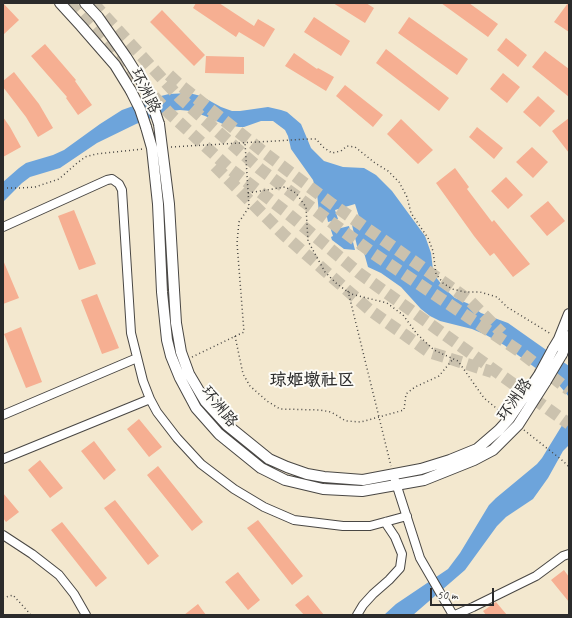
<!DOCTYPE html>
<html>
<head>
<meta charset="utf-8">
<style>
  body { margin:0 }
  #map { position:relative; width:572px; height:618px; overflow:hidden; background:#f3e8cf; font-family:Caveat,sans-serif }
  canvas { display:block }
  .frame { position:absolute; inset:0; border:4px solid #2b2b2b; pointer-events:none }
  .scale { position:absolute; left:430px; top:588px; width:64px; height:18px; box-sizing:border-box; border:2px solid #2b2b2b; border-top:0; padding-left:5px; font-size:12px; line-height:14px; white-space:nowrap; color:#2b2b2b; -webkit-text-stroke:3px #fdfcf7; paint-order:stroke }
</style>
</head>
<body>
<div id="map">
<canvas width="572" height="618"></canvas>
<div class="frame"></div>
<div class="scale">50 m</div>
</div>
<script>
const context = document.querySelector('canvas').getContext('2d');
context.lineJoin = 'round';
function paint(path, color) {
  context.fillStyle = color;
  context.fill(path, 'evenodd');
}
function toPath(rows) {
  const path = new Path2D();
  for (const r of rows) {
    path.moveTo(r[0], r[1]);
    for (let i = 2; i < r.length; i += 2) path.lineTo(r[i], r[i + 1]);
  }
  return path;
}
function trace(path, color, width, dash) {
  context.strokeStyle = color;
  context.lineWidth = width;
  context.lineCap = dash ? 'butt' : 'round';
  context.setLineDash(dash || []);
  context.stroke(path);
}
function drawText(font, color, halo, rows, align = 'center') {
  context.font = font + ' Caveat,"LXGW WenKai TC",sans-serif';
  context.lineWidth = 4;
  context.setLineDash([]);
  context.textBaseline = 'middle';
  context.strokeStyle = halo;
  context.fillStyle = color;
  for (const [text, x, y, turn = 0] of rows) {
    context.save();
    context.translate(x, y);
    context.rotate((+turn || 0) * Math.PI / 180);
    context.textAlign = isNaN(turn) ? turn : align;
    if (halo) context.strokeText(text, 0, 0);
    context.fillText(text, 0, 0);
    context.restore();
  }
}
const water = toPath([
  [189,93,201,96,221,107,232,111,240,111,268,107,281,110,287,112,301,124,311,148,324,161,343,167,364,168,376,175,392,191,425,236,431,253,433,270,435,276,446,290,455,298,469,304,481,313,508,323,569,366,569,397,559,385,504,345,486,335,472,329,440,321,430,316,421,309,401,287,381,273,368,267,363,249,358,250,352,225,361,223,355,204,335,210,338,219,328,222,327,217,320,219,319,213,317,193,313,180,291,149,288,136,285,130,273,121,261,121,244,127,239,127,223,124,205,116,191,111,180,110,169,111,136,124,97,143,60,168,30,177,22,183,3,202,3,182,19,168,26,163,53,155,64,150,100,124,122,110,161,96,169,94],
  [340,224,341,228,349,226,355,250,344,249,332,240,331,237,333,236,330,227],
  [569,414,569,445,563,451,548,478,533,499,506,517,497,526,465,570,413,615,384,615,396,604,448,569,460,553,489,505,496,498,537,464,542,458]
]);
const building = toPath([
  [3,3,19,20,3,35],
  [196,3,219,3,254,26,258,19,275,29,264,47,239,32,236,37,193,8],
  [333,3,366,3,374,8,365,23],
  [441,3,469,3,498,24,488,37],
  [568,3,569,3,569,32,554,22],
  [162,10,205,55,194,66,150,22],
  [314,17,350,41,341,56,304,32],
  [409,17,468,59,457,75,398,33],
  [506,38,527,55,518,67,497,50],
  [45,44,76,80,75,81,92,105,78,115,66,98,67,97,31,56],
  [386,49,449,98,439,111,376,63],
  [545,51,569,69,569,97,532,67],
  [294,53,317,69,318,68,334,77,326,91,285,66],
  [206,56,244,57,244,74,205,73],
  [14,72,39,104,53,128,38,137,26,117,3,87,3,81],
  [503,73,520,87,507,103,490,89],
  [345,85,383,115,373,127,336,96],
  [538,96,555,111,540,127,523,112],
  [3,117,10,127,21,147,3,157],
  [569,118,569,153,552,131],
  [401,119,433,150,418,164,387,134],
  [477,127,503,148,494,159,469,137],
  [532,147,548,162,533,178,516,162],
  [455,168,469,187,467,189,492,222,494,220,530,264,513,277,494,253,490,256,474,236,436,183],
  [506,177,523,195,508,209,491,191],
  [548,201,565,221,547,236,530,216],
  [74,210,96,264,79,270,58,216],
  [3,260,19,298,3,304],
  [97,294,119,348,102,354,81,300],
  [21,327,42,382,26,388,4,334],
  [139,419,162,447,149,457,127,429],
  [94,441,116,470,104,480,81,451],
  [40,460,63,488,50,498,28,470],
  [158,466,203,522,192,531,147,475],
  [3,493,19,512,6,522,3,518],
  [115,500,159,556,148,565,104,508],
  [258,520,303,576,292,585,247,528],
  [62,522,107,578,96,587,51,530],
  [564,570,569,577,569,602,551,580],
  [238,572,260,600,248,610,225,582],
  [308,595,324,615,304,615,295,605],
  [496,602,507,615,486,615,483,611],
  [198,604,206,615,184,615]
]);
const primaryTunnel = toPath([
  [69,3,169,113,229,168,286,212,359,273,569,424],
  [93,3,180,98,260,169,374,254,519,351,569,390],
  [169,75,180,85,266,154,332,204,469,300,502,333],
  [215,166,284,235,371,311,429,352,492,372]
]);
const path = toPath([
  [171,147,309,139,316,139,323,147,332,153,341,151,347,146,355,147,375,163,388,171,399,182,407,197,411,213,428,238,433,251,436,274,443,283,452,289,465,292,480,292,497,297,507,307,551,334],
  [3,188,18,188,35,187,59,179,76,164,85,157,96,154,143,149],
  [248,193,285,187,296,193,306,207,308,241,325,272,337,284,351,294,387,303,403,315,417,334,434,350,458,361,484,398,502,413],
  [348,291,391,466],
  [235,336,243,374,250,386,267,401,280,409,320,410,331,412,346,421,361,422,404,410,406,394,415,387,439,376,453,359],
  [192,357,244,332,237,243,239,222,249,207,245,143],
  [524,430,563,461,569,467],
  [3,598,13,595,31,615]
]);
const minor = toPath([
  [3,227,107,180,112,179,119,184,122,190,131,333,143,381,150,399,157,412,177,438,201,464,234,489,264,507,294,520,343,526,370,526,407,516],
  [3,415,137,358],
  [3,459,150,399],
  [393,474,420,558,453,615],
  [3,535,32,554,59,575,74,594,86,615],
  [357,615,363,605,373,594,389,580,400,568,402,554,395,537,385,522],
  [455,615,473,607,536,576,563,556,569,554]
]);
const tertiary = toPath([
  [60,3,81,26,115,65,131,91],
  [85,3,98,17,126,57,143,84],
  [159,124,169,204,174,290,176,323,181,352,189,374,205,401,227,425,269,459,287,467,307,474,324,477,363,480,421,469,450,460,477,449,499,430,509,419,539,375],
  [146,127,152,148,158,204,162,292,167,340,171,356,180,378,196,408,219,434,261,468,285,480,323,489,362,491,424,480,474,460,493,450,518,425,546,381],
  [553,349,559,339,569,314],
  [562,354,569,336]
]);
const tertiaryBridge = toPath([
  [143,84,152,103,159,124],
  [131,91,140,109,146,127],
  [539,375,553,349],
  [546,381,562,354]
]);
const streetNames = [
  ["环洲路",145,91,64],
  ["环洲路",515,400,-55],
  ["环洲路",219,407,51]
];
const neighbourhoodNames = [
  ["琼姬墩社区",312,381]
];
paint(water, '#6da4db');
paint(building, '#f6af92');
trace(primaryTunnel, '#cbc2ae', 12, [12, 6]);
trace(minor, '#494744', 10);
trace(tertiary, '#494744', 12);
trace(path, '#494744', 1.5, [1, 3]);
trace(minor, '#fff', 8);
trace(tertiary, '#fff', 10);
trace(tertiaryBridge, '#494744', 12, []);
trace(tertiaryBridge, '#fff', 10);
drawText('16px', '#2b2b2b', '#fdfcf7', streetNames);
drawText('bold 17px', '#2b2b2b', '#fdfcf7', neighbourhoodNames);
</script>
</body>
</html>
